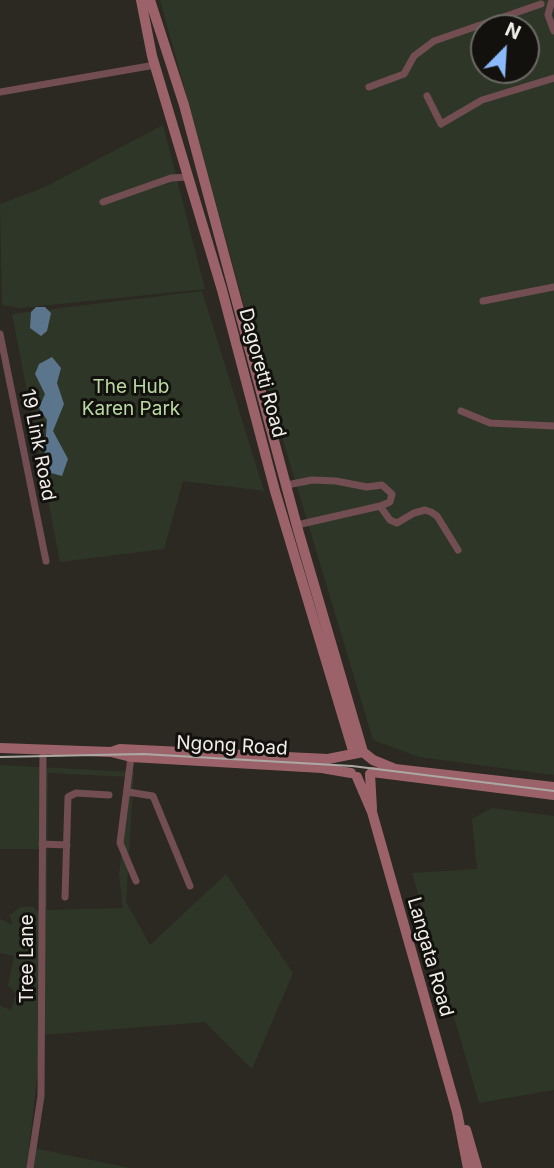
<!DOCTYPE html>
<html>
<head>
<meta charset="utf-8">
<style>
  body { margin:0 }
  #map { position:relative; width:554px; height:1168px; overflow:hidden; background:#2c2822; font-family:Inter,sans-serif }
  canvas { display:block }
  .north { position:absolute; left:470px; top:14px; width:70px; height:70px; box-sizing:border-box; background:#13110e; border:2px solid #6c6966; border-radius:50%; rotate:24deg; font-size:19px; font-weight:700; line-height:28px; text-align:center; color:#f1eeea }
  .north::after { content:''; display:block; margin:auto; width:24px; height:32px; background:#8abafc; clip-path:polygon(50% 0,100% 100%,50% 72%,0 100%) }
</style>
</head>
<body>
<div id="map">
<canvas width="554" height="1168"></canvas>
<div class="north">N</div>
</div>
<script>
const context = document.querySelector('canvas').getContext('2d');
context.lineJoin = 'round';
function paint(path, color) {
  context.fillStyle = color;
  context.fill(path, 'evenodd');
}
function toPath(rows) {
  const path = new Path2D();
  for (const r of rows) {
    path.moveTo(r[0], r[1]);
    for (let i = 2; i < r.length; i += 2) path.lineTo(r[i], r[i + 1]);
  }
  return path;
}
function trace(path, color, width, dash) {
  context.strokeStyle = color;
  context.lineWidth = width;
  context.lineCap = dash ? 'butt' : 'round';
  context.setLineDash(dash || []);
  context.stroke(path);
}
function drawText(font, color, halo, rows, align = 'center') {
  context.font = font + ' Inter,sans-serif';
  context.lineWidth = 6;
  context.setLineDash([]);
  context.textBaseline = 'middle';
  context.strokeStyle = halo;
  context.fillStyle = color;
  for (const [text, x, y, turn = 0] of rows) {
    context.save();
    context.translate(x, y);
    context.rotate((+turn || 0) * Math.PI / 180);
    context.textAlign = isNaN(turn) ? turn : align;
    if (halo) context.strokeText(text, 0, 0);
    context.fillText(text, 0, 0);
    context.restore();
  }
}
const green = toPath([
  [160,0,554,0,554,775,419,757,373,740,261,367],
  [484,28,526,28,526,70,484,70],
  [163,125,205,289,21,308,2,305,0,204,45,187],
  [202,291,264,491,183,481,164,549,60,562,12,314],
  [0,765,134,772,126,902,150,945,226,874,293,973,252,1069,205,1022,42,1035,29,1147,130,1168,0,1168,0,1006,11,1010,16,994,8,985,14,956,0,953,0,919,13,925,9,915,21,907,33,907,44,916,40,849,0,849],
  [48,773,131,777,119,874,123,908,47,910],
  [492,808,554,816,554,1090,479,1103,412,873,477,869,472,819]
]);
const water = toPath([
  [36,307,45,307,51,313,47,331,41,336,30,328,31,312],
  [52,357,61,368,57,383,64,404,53,431,68,459,62,476,51,473,44,462,47,420,39,408,45,394,35,374,39,364]
]);
const street = toPath([
  [552,0,548,15,554,31],
  [369,87,404,74,414,56,434,41,541,4],
  [0,92,155,65],
  [427,96,441,124,482,100,554,78],
  [103,202,171,178,189,177],
  [483,301,554,287],
  [0,334,46,561],
  [461,411,490,423,554,426],
  [287,485,312,480,336,481,367,487,382,485,392,494,390,502,380,506,297,525],
  [380,506,390,520,397,523,414,513,425,510,431,512,437,516,458,550],
  [131,757,120,843,136,881],
  [128,792,153,796,190,886],
  [42,844,67,845],
  [65,897,68,797,76,793,109,795],
  [30,1168,41,1096,43,749]
]);
const secondary = toPath([
  [141,0,152,56,222,290,275,491,354,754],
  [150,0,184,105,298,530,363,752],
  [0,748,111,752,131,757,322,768,351,773],
  [111,752,120,749,328,759,363,752,373,760,395,769,554,787],
  [372,772,554,795],
  [370,774,372,809],
  [357,777,372,812,457,1112,468,1168],
  [466,1130,477,1168]
]);
const tram = toPath([
  [0,757,143,754,352,766,554,791]
]);
const streetNames = [
  ["Dagoretti Road",262,373,75],
  ["19 Link Road",38,445,79],
  ["Ngong Road",232,746,3],
  ["Langata Road",430,957,74],
  ["Tree Lane",27,959,-90]
];
const parkNames = [
  ["The Hub",131,387],
  ["Karen Park",131,409]
];
paint(green, '#2e3727');
paint(water, '#5b758d');
trace(street, '#724e52', 7);
trace(secondary, '#9b6369', 10);
trace(tram, '#aca8a4', 2);
drawText('19px', '#f1eeea', '#13110e', streetNames);
drawText('19px', '#b9d8a3', '#13110e', parkNames);
</script>
</body>
</html>
